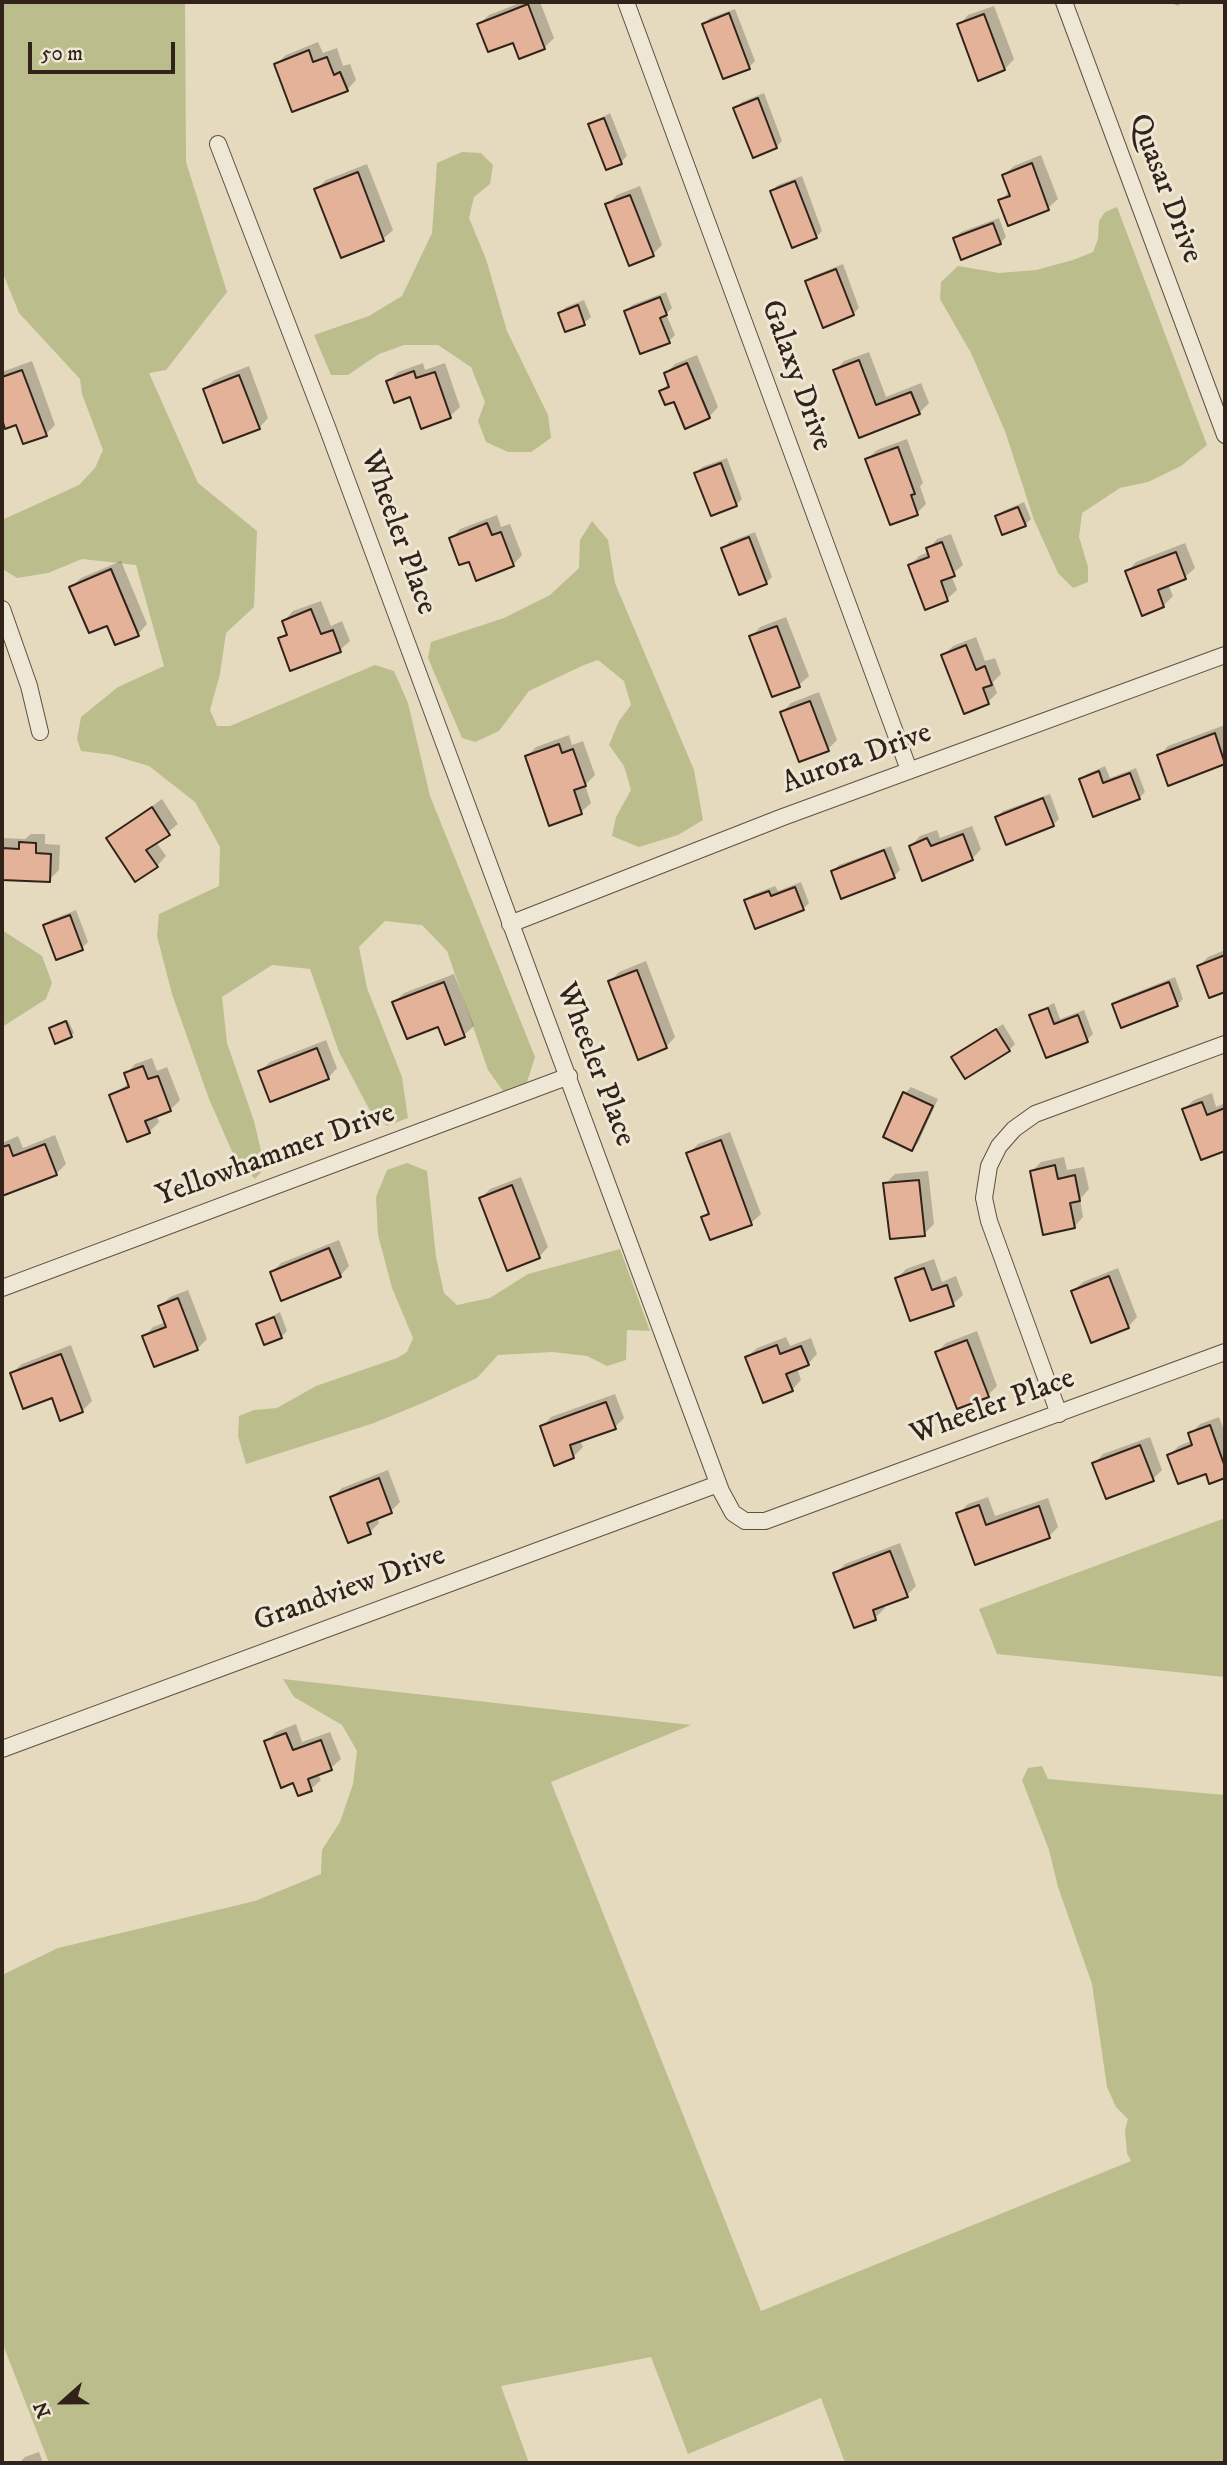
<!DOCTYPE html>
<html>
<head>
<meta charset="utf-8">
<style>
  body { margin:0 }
  #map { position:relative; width:1227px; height:2465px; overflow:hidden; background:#e5dabe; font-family:"IM FELL DW Pica",serif }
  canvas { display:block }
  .frame { position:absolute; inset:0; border:4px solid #31221a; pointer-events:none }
  .north { position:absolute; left:28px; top:2367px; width:70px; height:70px; -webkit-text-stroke:5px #eee7d5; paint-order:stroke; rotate:249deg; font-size:19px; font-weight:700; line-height:28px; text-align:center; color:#31221a }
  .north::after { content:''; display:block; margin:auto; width:24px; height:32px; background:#31221a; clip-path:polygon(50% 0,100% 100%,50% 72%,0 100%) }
  .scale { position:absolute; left:28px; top:42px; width:147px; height:32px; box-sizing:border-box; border:4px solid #31221a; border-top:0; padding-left:9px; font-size:21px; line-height:24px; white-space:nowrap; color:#31221a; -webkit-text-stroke:5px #eee7d5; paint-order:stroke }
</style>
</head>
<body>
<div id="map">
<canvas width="1227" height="2465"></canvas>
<div class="frame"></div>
<div class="north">N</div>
<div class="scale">50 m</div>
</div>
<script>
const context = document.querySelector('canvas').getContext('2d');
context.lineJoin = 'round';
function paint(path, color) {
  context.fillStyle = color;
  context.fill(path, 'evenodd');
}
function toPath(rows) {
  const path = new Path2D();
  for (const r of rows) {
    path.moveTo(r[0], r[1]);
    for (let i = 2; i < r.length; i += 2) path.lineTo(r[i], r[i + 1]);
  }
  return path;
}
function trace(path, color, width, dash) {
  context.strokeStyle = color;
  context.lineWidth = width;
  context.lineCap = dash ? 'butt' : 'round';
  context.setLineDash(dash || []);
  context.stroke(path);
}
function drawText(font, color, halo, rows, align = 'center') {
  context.font = font + ' "IM FELL DW Pica",serif';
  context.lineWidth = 6;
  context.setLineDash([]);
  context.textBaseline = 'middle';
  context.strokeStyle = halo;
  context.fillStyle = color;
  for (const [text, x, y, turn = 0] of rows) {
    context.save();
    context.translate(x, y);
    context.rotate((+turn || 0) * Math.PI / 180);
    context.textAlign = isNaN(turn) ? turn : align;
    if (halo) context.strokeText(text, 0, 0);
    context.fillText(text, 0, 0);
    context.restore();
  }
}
const green = toPath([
  [2,2,185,2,186,162,227,292,166,370,149,373,198,483,257,531,254,607,226,633,220,674,210,710,217,726,230,726,375,665,394,671,408,703,430,796,535,1057,527,1082,503,1091,488,1070,447,951,422,925,385,921,359,947,367,988,402,1077,408,1118,387,1126,369,1109,339,1052,310,969,272,965,222,997,227,1043,254,1121,265,1168,255,1179,234,1156,209,1099,172,994,157,936,159,914,219,886,220,847,195,802,149,766,112,755,81,751,77,739,81,717,118,687,164,666,136,565,82,559,48,573,17,578,4,570,2,564,2,520,79,485,95,468,103,450,82,394,80,379,19,313,2,271],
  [462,152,481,153,493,165,490,184,474,197,469,218,486,259,507,331,548,415,551,438,531,452,508,452,486,442,478,421,485,402,471,367,438,345,404,345,379,354,348,375,331,375,314,335,369,316,402,296,432,233,437,163],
  [1117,207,1207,445,1181,466,1148,482,1120,488,1082,513,1079,537,1088,567,1088,582,1073,588,1058,573,1034,520,1005,431,971,353,940,299,941,282,958,266,999,273,1036,270,1073,260,1093,252,1098,239,1099,221,1105,212],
  [592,521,608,540,615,583,694,770,703,820,678,835,639,847,612,836,616,817,631,790,624,766,609,745,619,721,631,705,624,681,598,660,584,665,529,691,499,731,475,742,462,738,428,658,431,642,504,618,550,595,579,568,580,540],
  [2,930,42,956,52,983,46,999,2,1027],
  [407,1163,427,1171,436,1257,444,1293,457,1305,490,1298,528,1274,620,1249,650,1331,627,1330,626,1360,607,1366,587,1356,553,1352,498,1355,477,1378,425,1402,374,1423,246,1464,238,1436,239,1416,254,1410,277,1408,316,1386,397,1358,407,1352,413,1338,392,1288,378,1235,376,1197,387,1170],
  [1225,1518,1225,1677,997,1654,979,1609],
  [283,1679,691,1725,551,1782,761,2311,1131,2161,1127,2153,1125,2130,1128,2119,1116,2107,1107,2087,1092,1984,1058,1887,1049,1850,1022,1780,1028,1768,1042,1766,1048,1779,1225,1795,1225,2463,845,2463,821,2398,688,2454,651,2357,501,2386,529,2463,49,2463,2,2342,2,1975,58,1948,255,1901,321,1874,322,1850,340,1822,353,1784,357,1751,342,1725,294,1697]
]);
const shadow = toPath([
  [522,2,540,2,554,38,544,48,520,57,514,41,479,24,489,15],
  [1169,2,1182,2,1178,6],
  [994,6,1014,59,1005,69,979,78,959,25,968,15],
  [735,9,755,61,749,67,704,24,710,18],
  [318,42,323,53,337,48,343,66,350,64,356,80,347,90,276,64,286,55],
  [764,93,782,141,776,147,735,108,742,102],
  [610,113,627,156,621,162,590,124],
  [1041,155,1058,199,1048,208,1009,224,1000,201,1010,191,1004,175,1014,166],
  [367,164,393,230,383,239,316,189,326,180],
  [802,176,822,231,816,237,772,191,778,185],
  [640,186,662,245,653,254,607,205,617,195],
  [999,218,1006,237,1000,243,955,238,961,232],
  [843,264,859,308,853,314,807,282,813,276],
  [666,292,672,308,666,314,675,335,669,341,626,311,632,305],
  [584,300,591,317,584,323,566,330,560,313,566,307],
  [869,352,886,397,921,383,929,403,919,413,860,435,835,371,844,361],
  [697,355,718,407,709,417,661,391,669,383,666,373,675,364],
  [32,361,55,425,46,434,17,423,6,427,2,414,2,372],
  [423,363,425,370,445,363,460,407,450,416,388,381,398,372],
  [249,366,268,418,259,428,205,389,214,380],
  [907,439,923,483,920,486,926,504,917,513,867,459,877,450],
  [727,458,742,499,736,505,696,473,702,467],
  [1024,502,1031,519,1025,525,997,517,1003,511],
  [497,515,501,527,510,524,522,555,513,565,470,560,451,538,460,529],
  [755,532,772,577,766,583,723,548,729,542],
  [951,534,963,565,951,575,957,590,947,599,926,608,910,565,919,556,929,552,928,549,937,539],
  [1185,543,1195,568,1185,577,1168,584,1173,596,1163,606,1127,572,1136,562],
  [121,561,147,624,138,634,108,624,71,587,81,578],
  [321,601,331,626,342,621,350,641,340,650,280,639,288,631,284,621,293,611],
  [786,617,809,676,799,685,751,637,760,627],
  [976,637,985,661,995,658,1001,674,993,682,997,693,988,702,943,656,953,646],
  [819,692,837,740,828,749,782,713,791,703],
  [1225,725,1225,762,1170,784,1159,756,1168,746],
  [569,735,572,745,583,741,595,775,585,785,591,803,581,812,527,756,536,747],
  [1105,766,1110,778,1136,768,1145,792,1139,798,1081,780,1087,774],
  [1050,794,1059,819,1053,825,997,817,1003,811],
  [162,799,178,824,156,842,166,856,157,866,108,838],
  [972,826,981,849,972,859,911,846,920,836,937,830,940,838],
  [31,834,45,834,45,844,60,845,59,870,49,880,2,878,2,838,25,839],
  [891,846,900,870,894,876,833,871,839,865],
  [801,882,809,903,803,909,746,901,752,895,775,886,778,891],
  [76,910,88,942,82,948,57,958,45,926,51,920],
  [1225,950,1225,990,1210,996,1199,966,1208,957],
  [646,961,675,1037,666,1047,610,981,619,972],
  [454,974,474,1026,464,1035,446,1042,439,1025,394,1002,404,993],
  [1175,977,1183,999,1177,1005,1114,1005,1120,999],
  [1054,1003,1060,1019,1084,1010,1093,1034,1087,1040,1031,1015],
  [68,1020,74,1033,71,1036,51,1028],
  [1003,1024,1015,1044,1009,1050,953,1057],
  [326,1040,337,1068,328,1078,260,1071,270,1062],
  [152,1058,157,1071,167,1067,180,1100,170,1110,156,1115,159,1122,149,1132,111,1096,129,1083,126,1074,135,1064],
  [911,1087,938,1099,918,1143,912,1149,905,1093],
  [1212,1093,1216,1107,1225,1103,1225,1150,1202,1158,1184,1109,1194,1100],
  [730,1132,761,1214,751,1223,711,1238,703,1217,710,1210,688,1154,698,1144],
  [55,1135,66,1164,56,1174,2,1195,2,1143,18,1136,23,1148],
  [1064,1157,1067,1170,1084,1167,1089,1189,1080,1199,1083,1217,1074,1227,1032,1171,1041,1162],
  [928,1171,934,1224,924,1234,885,1184,895,1174],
  [521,1177,548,1247,539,1257,481,1198,490,1189],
  [339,1240,349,1266,340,1276,272,1272,281,1263],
  [934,1259,942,1282,956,1276,963,1295,953,1304,911,1319,897,1278,906,1269],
  [1118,1268,1137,1317,1128,1327,1073,1291,1083,1282],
  [188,1290,207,1339,197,1349,144,1337,153,1327,166,1322,160,1306,170,1297],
  [280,1312,287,1331,281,1337,258,1324],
  [977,1331,997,1386,988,1395,937,1352,946,1343],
  [786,1337,790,1346,811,1338,817,1354,808,1364,797,1368,801,1380,792,1390,747,1357,757,1348],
  [71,1345,92,1401,82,1411,12,1373,22,1364],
  [615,1394,624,1418,615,1427,580,1440,583,1447,573,1457,542,1427,551,1417],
  [1219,1417,1225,1433,1225,1476,1210,1482,1207,1472,1169,1455,1179,1446,1193,1440,1190,1434,1200,1424],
  [1150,1437,1162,1470,1153,1479,1094,1464,1103,1454],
  [388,1470,400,1502,391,1511,377,1517,379,1523,370,1532,332,1497,342,1488],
  [988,1497,995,1516,1048,1498,1058,1527,1049,1536,976,1563,958,1514,968,1504],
  [900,1543,916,1586,907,1595,883,1604,885,1608,875,1618,835,1574,845,1564],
  [296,1724,302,1742,330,1732,341,1759,331,1768,318,1774,321,1780,311,1789,294,1781,266,1742,276,1732],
  [39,2452,43,2463,19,2463,25,2457]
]);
const building = toPath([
  [528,4,545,49,519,59,513,43,488,52,477,24,528,4],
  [729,13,750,69,723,79,702,24,729,13],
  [984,14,1005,70,978,81,957,24,984,14],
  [309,50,313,62,327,57,334,75,340,72,348,91,292,112,274,64,309,50],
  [758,98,777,148,753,158,733,108,758,98],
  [604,118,622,164,606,170,588,124,604,118],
  [1032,163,1049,210,1008,226,998,200,1010,196,1002,175,1032,163],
  [358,172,384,241,341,258,314,189,358,172],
  [795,181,817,238,792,248,770,191,795,181],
  [630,195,654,256,629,266,605,204,630,195],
  [993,223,1001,244,961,260,953,238,993,223],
  [836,269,854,315,823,328,805,281,836,269],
  [660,297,667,315,660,318,670,343,640,354,624,311,660,297],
  [578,305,585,325,565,332,558,313,578,305],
  [859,360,876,405,911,392,920,414,859,438,833,370,859,360],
  [687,363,710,418,685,429,674,402,665,405,659,391,669,387,664,373,687,363],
  [22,370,47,436,23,444,16,425,5,429,2,419,2,377,22,370],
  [414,371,416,378,435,372,451,418,421,429,410,397,394,403,386,381,414,371],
  [239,375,260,429,223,443,203,389,239,375],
  [898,447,915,494,911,495,918,515,890,525,865,459,898,447],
  [721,463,737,506,711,516,694,473,721,463],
  [1018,507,1026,526,1002,535,995,516,1018,507],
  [487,523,492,535,501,532,514,566,476,581,469,562,459,565,449,538,487,523],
  [749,537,767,584,739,595,721,548,749,537],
  [942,542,955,576,941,581,948,601,925,610,908,565,929,557,926,548,942,542],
  [1176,552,1186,579,1158,590,1164,607,1142,616,1125,571,1176,552],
  [111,569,139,636,115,645,107,626,89,633,69,587,111,569],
  [311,609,321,634,333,630,341,652,290,671,278,638,287,635,282,621,311,609],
  [777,626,800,687,772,697,749,636,777,626],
  [966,645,976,670,985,666,992,685,983,688,989,704,964,714,941,655,966,645],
  [810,701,829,751,799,762,780,712,810,701],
  [1215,733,1225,764,1168,786,1157,755,1215,733],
  [559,744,562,753,573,749,586,786,574,790,582,814,549,826,525,756,559,744],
  [1099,771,1103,783,1130,773,1140,799,1093,817,1079,779,1099,771],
  [1043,798,1054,826,1006,845,995,817,1043,798],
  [152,807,170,835,146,850,158,867,135,882,106,838,152,807],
  [963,834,973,860,922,881,909,846,927,838,931,846,963,834],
  [19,842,36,843,36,853,51,854,50,882,2,880,2,848,19,849,19,842],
  [884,850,895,878,841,899,831,871,884,850],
  [795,887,804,910,755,929,744,900,769,891,771,896,795,887],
  [70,915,83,950,56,960,43,925,70,915],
  [1225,955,1225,992,1209,998,1197,966,1225,955],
  [637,970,667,1048,638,1060,608,981,637,970],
  [444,982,465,1037,445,1045,438,1027,407,1039,392,1002,444,982],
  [1169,982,1178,1006,1121,1028,1112,1004,1169,982],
  [1048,1008,1054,1024,1078,1015,1088,1042,1046,1058,1029,1015,1048,1008],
  [66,1021,72,1037,55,1044,49,1028,66,1021],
  [996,1029,1010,1051,965,1079,951,1057,996,1029],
  [317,1048,329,1079,270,1102,258,1071,317,1048],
  [143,1066,148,1079,158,1076,171,1111,145,1121,150,1133,127,1142,109,1095,129,1087,124,1073,143,1066],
  [903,1092,933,1106,912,1151,883,1137,903,1092],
  [1202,1102,1207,1115,1225,1108,1225,1151,1201,1160,1182,1109,1202,1102],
  [721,1140,752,1225,710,1240,701,1217,709,1214,686,1153,721,1140],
  [45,1144,57,1175,2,1196,2,1147,9,1145,13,1156,45,1144],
  [1055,1165,1058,1179,1075,1175,1080,1201,1070,1203,1075,1228,1043,1235,1030,1171,1055,1165],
  [919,1180,925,1236,890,1239,883,1183,919,1180],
  [512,1185,540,1258,507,1271,479,1198,512,1185],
  [329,1248,341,1277,281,1301,270,1272,329,1248],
  [924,1268,932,1290,947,1285,954,1306,910,1321,895,1278,924,1268],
  [1109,1276,1129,1328,1091,1343,1071,1291,1109,1276],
  [178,1298,198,1350,154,1367,142,1336,166,1327,158,1306,178,1298],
  [274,1317,282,1338,264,1345,256,1324,274,1317],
  [967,1340,989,1397,957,1409,935,1352,967,1340],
  [777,1345,780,1354,801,1346,809,1365,786,1374,793,1391,763,1403,745,1357,777,1345],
  [61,1354,83,1412,60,1421,52,1398,23,1409,10,1373,61,1354],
  [606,1402,616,1429,570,1445,574,1458,554,1466,540,1426,606,1402],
  [1210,1425,1225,1467,1225,1478,1209,1484,1206,1474,1178,1484,1167,1455,1192,1445,1188,1433,1210,1425],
  [1140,1445,1154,1481,1106,1499,1092,1463,1140,1445],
  [379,1478,392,1513,367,1523,371,1534,348,1543,330,1497,379,1478],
  [979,1505,986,1525,1039,1506,1050,1538,975,1565,956,1513,979,1505],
  [890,1551,908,1597,873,1610,876,1620,854,1628,833,1573,890,1551],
  [286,1733,293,1750,321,1740,332,1770,308,1779,312,1791,298,1796,293,1783,281,1788,264,1741,286,1733]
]);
const street = toPath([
  [626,2,909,770],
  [1064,2,1225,435],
  [218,144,327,427,721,1491,733,1513,745,1521,765,1521,1225,1352],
  [2,609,29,686,40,732],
  [510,924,783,817,1225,655],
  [2,1288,569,1076],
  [1059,1414,989,1221,984,1198,989,1166,999,1146,1014,1129,1035,1114,1225,1044],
  [2,1749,718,1484]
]);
const streetNames = [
  ["Quasar Drive",1164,189,69],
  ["Galaxy Drive",795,376,70],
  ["Wheeler Place",397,533,70],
  ["Aurora Drive",857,760,-20],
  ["Wheeler Place",594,1065,69],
  ["Yellowhammer Drive",276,1156,-20],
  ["Wheeler Place",993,1408,-20],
  ["Grandview Drive",350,1590,-20]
];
paint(green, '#bcbd8c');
paint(shadow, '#0003');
paint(building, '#e3b298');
trace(building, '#31221a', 2);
trace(street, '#5e5043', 18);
trace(street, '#eee7d5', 16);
drawText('30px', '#31221a', '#eee7d5', streetNames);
</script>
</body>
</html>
